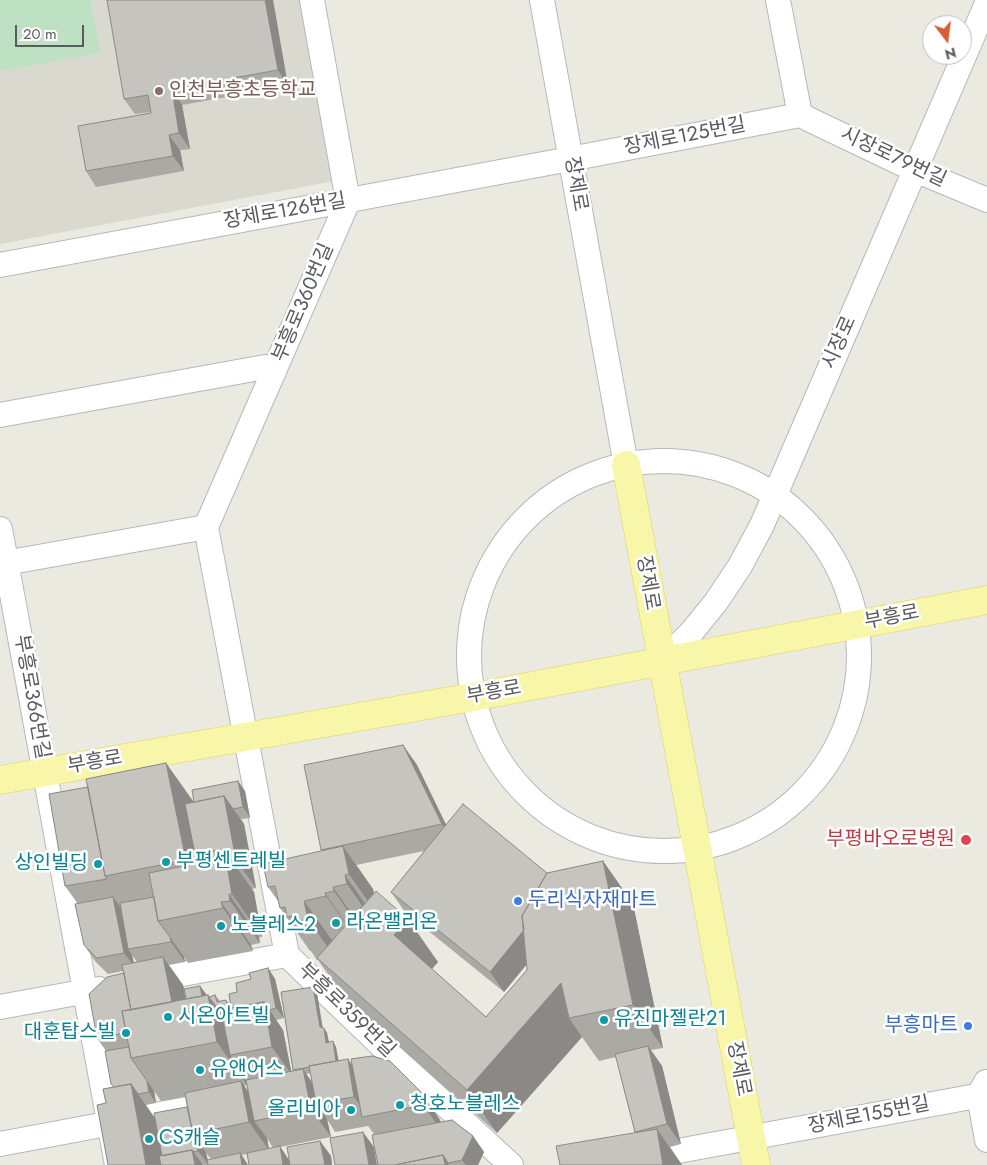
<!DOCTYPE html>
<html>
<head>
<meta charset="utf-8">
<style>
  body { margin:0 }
  #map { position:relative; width:987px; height:1165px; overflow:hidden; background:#ebeae0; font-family:Jost,sans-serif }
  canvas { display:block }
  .north { position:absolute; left:922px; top:15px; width:50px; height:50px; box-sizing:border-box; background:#fff; border:1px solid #bdbdbf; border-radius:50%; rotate:165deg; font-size:14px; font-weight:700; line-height:20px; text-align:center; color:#595b60 }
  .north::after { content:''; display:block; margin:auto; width:18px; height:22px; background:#d85c39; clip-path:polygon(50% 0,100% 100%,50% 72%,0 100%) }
  .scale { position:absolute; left:15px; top:25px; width:69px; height:22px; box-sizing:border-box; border:2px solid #595b60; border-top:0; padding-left:6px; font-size:15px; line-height:18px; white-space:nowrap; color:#595b60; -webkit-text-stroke:4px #fff; paint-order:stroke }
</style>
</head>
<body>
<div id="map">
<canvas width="987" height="1165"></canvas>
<div class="north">N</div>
<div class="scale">20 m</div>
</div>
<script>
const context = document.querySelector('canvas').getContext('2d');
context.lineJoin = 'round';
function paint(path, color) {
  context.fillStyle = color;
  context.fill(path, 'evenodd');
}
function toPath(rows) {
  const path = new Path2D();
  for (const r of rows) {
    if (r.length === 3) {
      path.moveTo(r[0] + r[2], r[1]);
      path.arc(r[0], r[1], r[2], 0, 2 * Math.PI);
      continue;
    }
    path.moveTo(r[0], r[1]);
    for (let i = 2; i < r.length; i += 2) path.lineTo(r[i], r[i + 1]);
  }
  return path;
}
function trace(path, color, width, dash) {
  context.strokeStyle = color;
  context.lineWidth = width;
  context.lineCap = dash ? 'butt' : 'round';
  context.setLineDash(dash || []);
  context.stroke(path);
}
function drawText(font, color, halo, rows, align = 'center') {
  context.font = font + ' Jost,"Noto Sans KR",sans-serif';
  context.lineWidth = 5;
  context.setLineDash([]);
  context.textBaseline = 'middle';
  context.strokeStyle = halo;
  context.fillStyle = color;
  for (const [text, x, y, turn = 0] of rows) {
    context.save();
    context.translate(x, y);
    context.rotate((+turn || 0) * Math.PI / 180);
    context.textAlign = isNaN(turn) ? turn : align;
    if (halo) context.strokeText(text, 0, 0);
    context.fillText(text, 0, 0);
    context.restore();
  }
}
const education = toPath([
  [0,0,301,0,335,181,0,244]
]);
const green = toPath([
  [0,0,90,0,100,53,0,71]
]);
const minor = toPath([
  [312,0,348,201,206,527,287,955,404,1067,511,1165],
  [542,0,626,465],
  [778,0,800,115],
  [800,115,915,170,987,200],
  [0,265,570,159,800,115],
  [0,415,265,367,274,372],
  [664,656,195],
  [0,529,117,1165],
  [0,564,206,527],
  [661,662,690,634,716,602,740,566,762,525,987,3],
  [144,981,287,955],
  [0,1007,99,989],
  [986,1082,979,1095,987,1140],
  [0,1144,187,1109],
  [602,1165,987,1094]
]);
const major = toPath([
  [626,465,756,1165],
  [0,780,473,697,987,600]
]);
const wall = toPath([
  [273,0,288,86,182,105,190,149,180,150,184,171,96,187,86,171,151,113,151,112,135,114,124,99],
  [403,745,417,765,446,825,547,873,603,861,633,904,663,1048,651,1050,662,1066,681,1144,670,1147,682,1165,560,1165,635,1133,616,1057,599,1061,582,1037,497,1133,347,1001,318,960,317,960,311,951,310,951,280,908,278,901,268,887,322,850,321,850],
  [424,851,391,892,405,912,504,992,527,964,527,970,486,1017,432,969,438,962,374,894,373,889,356,865],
  [166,763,194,802,192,790,238,781,245,791,250,818,241,819,244,824,256,888,252,889,254,892,262,937,259,937,260,943,251,945,253,951,188,963,184,957,185,962,169,965,183,985,186,999,184,989,200,986,207,995,209,997,215,995,220,1001,226,1000,231,1008,229,994,237,992,236,983,251,979,249,973,268,968,275,979,284,1018,276,1020,283,1030,291,1071,293,1071,281,992,313,987,317,993,323,1028,324,1028,327,1033,329,1042,333,1041,336,1047,338,1061,348,1059,352,1066,351,1059,372,1056,390,1061,421,1092,440,1120,441,1122,452,1120,473,1136,484,1152,478,1165,378,1165,372,1135,374,1134,368,1126,335,1132,327,1119,331,1137,280,1147,290,1161,287,1147,320,1141,331,1156,332,1165,249,1165,247,1154,242,1155,248,1165,108,1165,97,1105,106,1103,103,1089,113,1087,111,1084,106,1051,97,1038,89,994,107,977,124,973,123,971,108,974,95,961,84,945,75,904,78,904,65,886,49,794,88,787,86,779],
  [132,955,137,962,134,963],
  [311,1073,312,1083,306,1074],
  [245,1076,248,1080,246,1080,248,1092,244,1086,247,1085],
  [154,1091,161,1101,185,1097,187,1107,154,1113,155,1118,146,1105,156,1103],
  [267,1138,273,1148,269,1149],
  [206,1153,211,1159,208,1160]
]);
const shadedWall = toPath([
  [265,0,273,0,288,86,278,70],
  [172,89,182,105,190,149,179,133],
  [169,135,180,150,184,171,173,156],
  [403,745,417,765,456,845,442,824],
  [166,763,196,806,216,903,186,860],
  [238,781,245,791,250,818,243,807],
  [224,796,244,824,256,888,236,860],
  [343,846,373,889,379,917,349,874],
  [224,849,254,892,262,937,232,894],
  [603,861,633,904,663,1048,633,1005],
  [345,875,375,918,377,927,347,884],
  [561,884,576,904,504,992,490,972],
  [333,887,363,930,364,934,334,891],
  [325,893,355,936,356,938,326,896],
  [229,894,259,937,260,943,230,901],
  [113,897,124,912,128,949,132,955,135,968,124,953],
  [304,901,334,943,338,962,308,919],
  [221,902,251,945,253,951,223,908],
  [408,919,438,962,424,978,394,935],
  [170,937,184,957,185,962,171,942],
  [163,957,183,985,194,1041,174,1013],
  [268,968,275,979,284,1018,276,1008],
  [561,983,569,1018,582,1037,497,1133,467,1090],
  [200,986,208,997,203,998],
  [313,987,317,993,323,1033,320,1027],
  [208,995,238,1038,230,1055,245,1076,247,1085,217,1042],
  [226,1000,233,1010,230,1019],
  [264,1002,283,1030,292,1075,272,1047],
  [324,1028,327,1033,330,1048,326,1043],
  [333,1041,336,1047,340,1068,336,1063],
  [648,1046,662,1066,681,1144,667,1124],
  [348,1059,367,1087,367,1115,354,1097],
  [303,1069,322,1097,316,1103,327,1119,331,1137,311,1109],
  [147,1081,154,1091,156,1103,149,1092],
  [241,1081,261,1110,254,1121,267,1138,269,1150,249,1122],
  [131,1084,161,1127,168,1165,146,1165],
  [421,1092,440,1120,443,1133,423,1105],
  [657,1129,682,1165,663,1165],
  [363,1132,374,1147,377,1165,369,1165],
  [473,1136,484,1152,478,1165,466,1165,462,1160],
  [196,1137,206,1153,209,1165,198,1151],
  [320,1141,331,1156,332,1165,325,1165],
  [280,1146,290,1162,291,1165,283,1165],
  [192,1150,203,1165,195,1165],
  [240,1153,248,1165,242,1165],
  [443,1155,449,1165,445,1165]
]);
const building = toPath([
  [107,0,265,0,278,70,172,89,179,133,169,135,173,156,86,171,78,126,151,113,148,95,124,99,107,0],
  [403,745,442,824,321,850,304,765,403,745],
  [166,763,186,860,105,876,86,779,166,763],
  [238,781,243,807,233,809,224,796,194,802,192,790,238,781],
  [88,787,105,876,107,879,65,886,49,794,88,787],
  [224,796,236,860,232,861,224,849,195,854,185,804,224,796],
  [463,804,547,873,522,916,524,930,490,972,391,892,463,804],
  [343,846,349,874,345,875,347,884,333,887,334,891,325,893,326,896,304,901,308,919,297,921,296,915,287,917,285,907,280,908,275,886,268,887,263,864,343,846],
  [224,849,232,894,229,894,230,901,221,902,223,908,158,921,149,873,194,864,192,855,224,849],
  [603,861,633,1005,569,1018,561,983,467,1090,317,958,376,891,408,919,394,935,486,1017,527,970,522,916,547,873,603,861],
  [113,897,124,953,97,958,84,945,75,904,113,897],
  [154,897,158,921,170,937,171,942,128,949,120,903,154,897],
  [163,957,172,1002,131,1010,122,965,163,957],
  [268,968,276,1008,269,1010,264,1002,231,1008,229,994,237,992,236,983,251,979,249,973,268,968],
  [124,973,131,1010,122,1011,126,1033,97,1038,89,994,107,977,124,973],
  [200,986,202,996,186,999,184,989,200,986],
  [313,987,320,1027,324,1028,326,1043,333,1041,336,1061,309,1066,310,1067,293,1070,281,992,313,987],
  [208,995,217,1042,131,1058,122,1011,208,995],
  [215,995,217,1002,226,1000,228,1009,221,1010,223,1016,209,997,215,995],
  [264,1002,272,1047,230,1055,221,1010,264,1002],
  [648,1046,667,1124,635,1132,615,1054,648,1046],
  [129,1047,131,1058,147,1081,149,1092,138,1094,131,1084,114,1087,111,1084,105,1051,129,1047],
  [372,1056,390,1061,421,1092,423,1105,362,1117,351,1059,372,1056],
  [348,1059,354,1097,316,1103,309,1066,348,1059],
  [303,1069,311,1109,254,1121,246,1080,303,1069],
  [241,1081,249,1122,193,1134,185,1093,241,1081],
  [131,1084,146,1165,108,1165,97,1105,106,1103,103,1089,131,1084],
  [187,1107,193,1134,196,1137,198,1151,194,1152,192,1150,162,1156,154,1113,187,1107],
  [452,1120,473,1136,462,1160,448,1163,443,1155,395,1165,378,1165,372,1135,452,1120],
  [657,1129,663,1165,560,1165,556,1146,657,1129],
  [363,1132,369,1165,335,1165,330,1138,363,1132],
  [320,1141,325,1165,290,1165,287,1147,320,1141],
  [280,1146,283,1165,249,1165,247,1153,280,1146],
  [192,1150,195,1165,161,1165,159,1156,192,1150],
  [240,1153,242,1165,208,1165,207,1160,240,1153],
  [443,1155,445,1165,395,1165,443,1155]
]);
const markers = [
  [159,91,5,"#8d6e63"],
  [966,840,6,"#e0444e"],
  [166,862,5,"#0f9aa8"],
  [98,864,5,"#0f9aa8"],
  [518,901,5,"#3f7fe0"],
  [336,923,5,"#0f9aa8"],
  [221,926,5,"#0f9aa8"],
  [168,1017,5,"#0f9aa8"],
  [604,1020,5,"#0f9aa8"],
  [968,1026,5,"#3f7fe0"],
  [126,1033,5,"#0f9aa8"],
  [200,1070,5,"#0f9aa8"],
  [400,1105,5,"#0f9aa8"],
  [351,1110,5,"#0f9aa8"],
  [149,1139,5,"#0f9aa8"]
];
const educationNames = [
  ["인천부흥초등학교",169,91]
];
const streetNames = [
  ["장제로125번길",685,137,-11],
  ["시장로79번길",893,158,25],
  ["장제로",575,184,80],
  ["장제로126번길",285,212,-10],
  ["부흥로360번길",304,303,-67],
  ["시장로",840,343,-66],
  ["장제로",647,583,80],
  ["부흥로",892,618,-11],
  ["부흥로",494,693,-10],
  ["부흥로366번길",31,697,80],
  ["부흥로",95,763,-10],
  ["부흥로359번길",346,1011,44],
  ["장제로",738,1069,79],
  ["장제로155번길",869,1116,-11]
];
const healthNames = [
  ["부평바오로병원",955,840]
];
const cultureNames = [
  ["부평센트레빌",176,862],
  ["상인빌딩",88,864,"right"],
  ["라온밸리온",346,923],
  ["노블레스2",231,926],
  ["시온아트빌",178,1017],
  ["유진마젤란21",614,1020],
  ["대훈탑스빌",116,1033,"right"],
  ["유앤어스",210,1070],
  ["청호노블레스",410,1105],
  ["올리비아",341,1110,"right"],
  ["CS캐슬",159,1139]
];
const shopNames = [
  ["두리식자재마트",528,901],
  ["부흥마트",958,1026,"right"]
];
paint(education, '#dad9cf');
paint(green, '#bee0c3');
trace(minor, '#b6b7bc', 26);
trace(major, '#e3d261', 29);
trace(minor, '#fff', 24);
trace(major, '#f7f6a9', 28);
paint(wall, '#aaa9a3');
paint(shadedWall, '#8b8985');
paint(building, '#c6c4be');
trace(building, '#8b8985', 1);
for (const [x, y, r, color] of markers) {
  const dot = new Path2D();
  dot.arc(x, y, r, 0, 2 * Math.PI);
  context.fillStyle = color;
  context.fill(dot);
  trace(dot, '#fff', 2);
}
drawText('20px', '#785e54', '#fff', educationNames, 'left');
drawText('20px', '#595b60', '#fff', streetNames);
drawText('20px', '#be3a42', '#fff', healthNames, 'right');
drawText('20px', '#0d838f', '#fff', cultureNames, 'left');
drawText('20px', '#366cbe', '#fff', shopNames, 'left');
</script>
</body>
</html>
